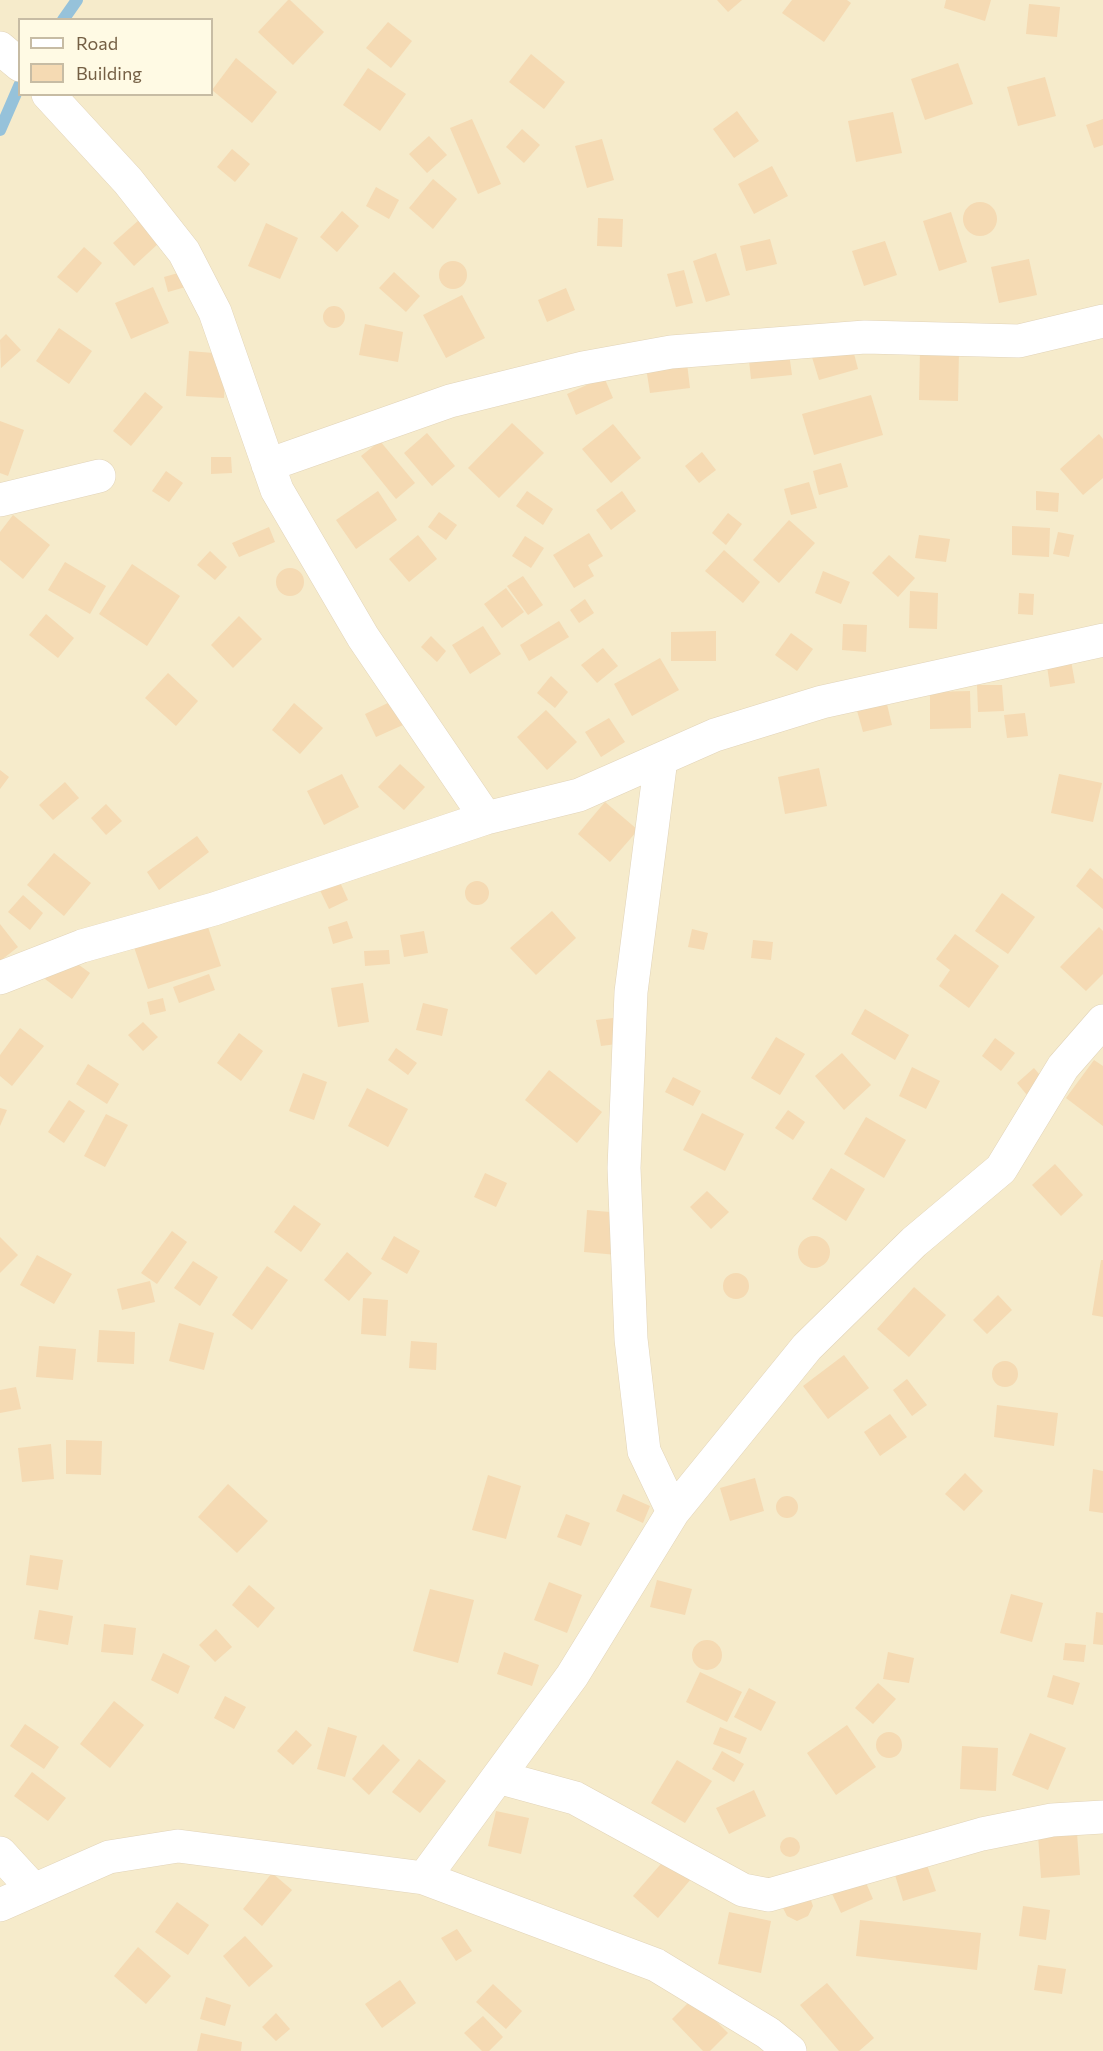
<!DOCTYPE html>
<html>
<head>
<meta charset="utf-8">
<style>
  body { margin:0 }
  #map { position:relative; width:1103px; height:2051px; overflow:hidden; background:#fef7dd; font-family:Commissioner,sans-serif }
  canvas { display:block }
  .legend { position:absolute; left:18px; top:18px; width:195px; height:78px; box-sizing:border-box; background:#fffae4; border:2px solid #c7bca4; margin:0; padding:8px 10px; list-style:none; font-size:18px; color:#745f44 }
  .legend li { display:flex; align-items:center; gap:12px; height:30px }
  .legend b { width:30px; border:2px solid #c7bca4 }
</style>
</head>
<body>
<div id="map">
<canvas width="1103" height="2051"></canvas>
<ul class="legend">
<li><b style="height:8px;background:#fff"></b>Road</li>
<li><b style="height:16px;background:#f5dab3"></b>Building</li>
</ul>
</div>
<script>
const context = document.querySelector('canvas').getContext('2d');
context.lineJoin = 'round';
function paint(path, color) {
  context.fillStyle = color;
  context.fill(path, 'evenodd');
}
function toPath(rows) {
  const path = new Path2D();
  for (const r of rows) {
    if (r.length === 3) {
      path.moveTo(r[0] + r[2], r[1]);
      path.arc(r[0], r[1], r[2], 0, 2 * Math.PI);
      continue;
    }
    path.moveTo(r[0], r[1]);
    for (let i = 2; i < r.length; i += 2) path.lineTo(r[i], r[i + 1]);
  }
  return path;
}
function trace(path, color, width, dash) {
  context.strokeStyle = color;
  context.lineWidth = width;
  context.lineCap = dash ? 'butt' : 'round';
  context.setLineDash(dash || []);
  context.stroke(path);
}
const residential = toPath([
  [0,0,1103,0,1103,2051,0,2051],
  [20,20,212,20,212,94,20,94]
]);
const stream = toPath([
  [63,20,77,0],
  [0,130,20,84]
]);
const building = toPath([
  [288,0,290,0,324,32,293,65,258,32],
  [717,0,742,0,728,12],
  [792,0,847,0,851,3,824,42,782,13],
  [946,0,991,0,985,21,944,8],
  [1029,4,1060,7,1057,37,1026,34],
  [388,22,412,41,391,68,366,48],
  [531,54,565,82,544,109,509,82],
  [236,58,277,92,252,123,212,90],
  [958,63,973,104,925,120,911,79],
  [368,68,406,94,380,131,343,105],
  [1045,77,1056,116,1018,126,1007,87],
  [737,111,759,141,734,158,713,129],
  [893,112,902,153,856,162,848,121],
  [472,119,501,184,478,194,450,128],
  [1103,119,1103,145,1094,148,1086,125],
  [522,129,540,145,524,163,506,147],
  [429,136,447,155,427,173,409,154],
  [602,139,614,180,587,188,575,146],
  [232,149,250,164,235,182,217,167],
  [772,166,788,196,754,214,738,184],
  [433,179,457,199,433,229,409,208],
  [376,187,399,200,389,219,366,206],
  [980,219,17],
  [342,211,359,226,337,252,320,237],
  [951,212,967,262,939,271,923,221],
  [598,218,623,219,622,247,597,246],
  [139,220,160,242,134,266,113,243],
  [266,223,298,238,280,279,248,266],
  [770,239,777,264,746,271,740,246],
  [885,241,897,275,864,286,852,251],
  [84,247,102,263,77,293,57,277],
  [716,253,730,295,706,302,693,261],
  [1029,259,1037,295,999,303,991,267],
  [453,275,14],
  [684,270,693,303,676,307,667,274],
  [185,271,189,286,168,292,164,277],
  [394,272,420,296,406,312,379,288],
  [153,287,169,323,131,339,115,303],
  [566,288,575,310,547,322,538,300],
  [462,295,485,338,446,358,423,315],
  [334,317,11],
  [365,324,403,332,398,362,359,355],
  [59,328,92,351,69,384,36,361],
  [6,334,21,350,1,368,0,340],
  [851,342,858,369,819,380,811,354],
  [788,346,792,375,751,379,748,351],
  [920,349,959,350,958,401,919,400],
  [189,351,226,354,224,398,186,396],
  [686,355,690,388,650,393,645,361],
  [604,377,613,398,576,415,567,394],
  [145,392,163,407,131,446,113,431],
  [871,395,883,435,814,455,802,414],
  [0,421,24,430,8,476,0,473],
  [512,423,544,453,499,498,468,468],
  [613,424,641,458,611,483,582,449],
  [427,433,455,466,432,486,404,453],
  [1099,434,1103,439,1103,478,1083,495,1060,469],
  [380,441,415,483,396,499,361,456],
  [702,452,716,470,699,483,685,466],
  [211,457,231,457,232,473,211,474],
  [841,463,848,487,819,495,813,471],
  [166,471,183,483,169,502,152,491],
  [809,482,817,508,791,515,784,489],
  [378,491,397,520,356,549,336,520],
  [527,491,553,509,543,525,516,506],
  [622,491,636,511,611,530,596,510],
  [1036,491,1059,493,1058,512,1036,510],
  [439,512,457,525,446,540,428,527],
  [728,513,742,524,726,545,712,533],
  [13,515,50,545,23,579,0,560,0,532],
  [789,520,815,543,779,583,753,560],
  [1012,526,1050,528,1049,557,1012,555],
  [269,527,275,542,239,557,232,543],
  [1058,532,1074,535,1069,557,1053,554],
  [589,533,603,556,588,565,594,576,574,588,553,555],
  [418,535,437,559,409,582,389,559],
  [919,535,950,539,946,562,915,558],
  [525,536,544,548,531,568,512,556],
  [724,550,760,582,743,603,705,571],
  [210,551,227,567,215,580,197,565],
  [889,555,915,578,898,597,872,573],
  [65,562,106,586,90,614,48,590],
  [132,564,180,596,147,646,99,614],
  [290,582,14],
  [823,571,850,582,841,604,815,593],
  [523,576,543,605,528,615,507,586],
  [506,588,524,612,502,628,484,604],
  [910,591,938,593,937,629,909,628],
  [1019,593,1034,594,1033,615,1018,614],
  [585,599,594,613,579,623,570,610],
  [46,614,74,638,58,658,29,635],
  [239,616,262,639,233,668,211,645],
  [559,621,569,637,529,661,520,645],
  [843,624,867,625,866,652,842,650],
  [483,626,501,654,470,674,452,645],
  [716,631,716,661,671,661,671,632],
  [791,633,813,649,797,671,775,655],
  [431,636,446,651,437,662,421,647],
  [603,648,618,666,597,683,581,665],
  [1070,655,1075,683,1050,687,1046,659],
  [660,658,679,690,632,716,614,684],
  [168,673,198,701,176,726,145,698],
  [551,676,568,692,555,708,537,693],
  [977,685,1002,685,1004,711,978,712],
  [970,691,971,728,930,729,930,692],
  [886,700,892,725,863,732,856,707],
  [392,701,403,725,376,737,365,714],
  [294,703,323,728,300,754,272,730],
  [546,710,577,742,547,770,517,737],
  [1025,713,1028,736,1007,738,1004,715],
  [609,718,625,742,601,757,585,732],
  [400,764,425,787,404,810,378,787],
  [819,768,827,806,785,814,778,777],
  [0,770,9,777,0,789],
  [342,774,359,807,324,825,307,791],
  [1059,774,1102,783,1093,822,1051,813],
  [65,782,79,798,53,820,39,805],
  [605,802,638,830,610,862,578,834],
  [106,804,122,821,106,835,91,818],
  [197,836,209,852,159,890,147,872],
  [54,853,91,883,64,916,27,885],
  [1090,868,1103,879,1103,909,1076,886],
  [335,871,348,900,329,909,315,880],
  [477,893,12],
  [1002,893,1035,917,1008,954,975,931],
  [23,895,43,913,30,930,8,912],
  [552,911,576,938,536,975,510,948],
  [347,921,353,938,333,944,328,927],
  [0,924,18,947,0,961],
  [207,924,221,966,148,989,134,947],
  [1099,927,1103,931,1103,974,1086,991,1060,967],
  [692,929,708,933,704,950,688,947],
  [424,931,428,953,404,957,400,935],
  [955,934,999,966,969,1008,939,986,950,970,936,959],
  [753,940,773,942,771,960,751,958],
  [389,950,390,964,365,966,364,951],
  [64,954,90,973,72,999,45,979],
  [209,974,215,990,179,1003,173,987],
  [363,983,369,1022,338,1027,331,988],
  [163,998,166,1011,150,1015,147,1002],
  [423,1003,448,1009,442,1036,416,1030],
  [865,1009,909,1035,895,1060,851,1034],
  [613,1018,617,1044,601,1046,596,1020],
  [143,1022,158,1037,143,1051,128,1035],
  [20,1028,44,1046,12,1086,0,1076,0,1055],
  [239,1033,263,1051,241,1081,217,1063],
  [776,1037,805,1054,780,1095,751,1078],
  [995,1038,1015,1053,1001,1071,982,1056],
  [396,1048,417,1063,408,1075,388,1060],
  [842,1053,871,1085,844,1110,815,1076],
  [1094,1060,1103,1066,1103,1126,1066,1098],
  [88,1064,119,1084,107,1104,76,1084],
  [912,1067,940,1081,926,1109,899,1096],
  [1034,1068,1044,1080,1027,1095,1017,1083],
  [549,1070,602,1112,577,1143,525,1100],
  [303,1073,327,1082,314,1120,289,1111],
  [673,1077,701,1091,693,1106,665,1092],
  [367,1088,408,1109,388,1147,348,1126],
  [69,1100,85,1111,64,1143,48,1132],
  [0,1108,7,1110,0,1126],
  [788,1110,805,1122,793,1140,775,1128],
  [702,1113,744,1134,725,1171,683,1150],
  [106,1114,128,1125,105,1167,84,1156],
  [866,1117,906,1140,884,1178,844,1154],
  [1055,1164,1083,1195,1061,1216,1032,1185],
  [831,1168,865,1189,846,1221,812,1199],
  [485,1173,507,1183,496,1207,474,1197],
  [707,1191,729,1212,711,1229,690,1207],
  [294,1205,321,1224,301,1252,274,1232],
  [587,1210,621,1213,617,1255,584,1252],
  [172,1231,187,1242,157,1284,141,1273],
  [814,1252,16],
  [394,1236,420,1251,407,1274,381,1259],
  [0,1237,18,1255,0,1273],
  [347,1252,372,1273,349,1301,324,1280],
  [37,1255,72,1274,54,1304,20,1285],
  [1101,1260,1103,1260,1103,1317,1092,1315],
  [193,1261,218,1277,200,1306,174,1288],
  [267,1266,288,1280,252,1330,232,1315],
  [736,1286,13],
  [150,1281,155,1302,122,1310,117,1289],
  [914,1287,946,1315,909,1357,877,1329],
  [998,1295,1012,1310,987,1334,973,1320],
  [363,1298,388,1300,386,1336,361,1334],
  [179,1323,214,1333,204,1370,169,1361],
  [99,1330,135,1332,134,1364,97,1362],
  [411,1341,437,1343,436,1370,409,1368],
  [39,1346,76,1349,73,1380,36,1377],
  [844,1355,869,1388,828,1419,803,1386],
  [1005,1374,13],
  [907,1379,927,1405,912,1416,893,1390],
  [16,1387,21,1409,0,1413,0,1390],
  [997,1405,1058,1413,1054,1446,994,1437],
  [890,1414,907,1437,880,1456,864,1432],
  [66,1440,102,1441,101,1475,66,1474],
  [51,1444,54,1479,22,1482,18,1448],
  [1093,1469,1103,1471,1103,1513,1089,1511],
  [965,1473,983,1491,964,1511,945,1494],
  [488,1475,521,1486,506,1539,472,1530],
  [755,1478,764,1511,730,1521,720,1488],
  [228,1484,268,1521,237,1553,198,1517],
  [623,1494,650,1506,643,1523,616,1511],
  [787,1507,11],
  [566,1514,590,1523,581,1546,557,1537],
  [30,1555,63,1560,58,1590,26,1585],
  [657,1580,692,1589,685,1615,650,1607],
  [549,1582,582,1595,567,1633,534,1620],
  [249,1585,275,1608,258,1628,232,1605],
  [430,1589,474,1600,458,1663,413,1651],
  [1011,1594,1043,1603,1032,1642,1000,1633],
  [39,1610,73,1616,68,1645,34,1639],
  [1096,1612,1103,1613,1103,1645,1093,1644],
  [104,1624,136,1628,133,1655,101,1652],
  [216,1629,232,1647,215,1662,199,1645],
  [707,1655,15],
  [1065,1643,1086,1645,1084,1662,1063,1660],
  [504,1652,539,1665,532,1686,497,1674],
  [888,1652,914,1658,909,1683,883,1679],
  [163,1653,190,1666,178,1694,151,1680],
  [700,1672,742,1692,727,1722,686,1702],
  [1053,1675,1080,1683,1073,1705,1047,1697],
  [878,1683,896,1699,873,1724,855,1708],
  [749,1688,776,1702,761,1731,734,1717],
  [225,1696,246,1707,234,1729,214,1718],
  [114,1701,144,1725,110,1768,80,1744],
  [25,1724,59,1747,44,1769,10,1746],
  [847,1725,876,1767,836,1795,807,1753],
  [328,1727,357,1736,345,1777,317,1769],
  [720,1727,747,1738,740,1754,713,1744],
  [296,1730,312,1745,293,1765,277,1751],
  [889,1745,13],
  [1030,1733,1066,1748,1048,1790,1012,1775],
  [383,1744,400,1760,369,1795,352,1779],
  [962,1746,998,1748,996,1791,960,1789],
  [722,1751,744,1764,734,1782,712,1769],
  [419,1759,446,1781,420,1813,392,1792],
  [677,1760,712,1781,685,1823,651,1803],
  [32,1772,66,1798,48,1821,14,1796],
  [754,1790,766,1816,729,1834,716,1808],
  [496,1811,529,1818,521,1854,488,1846],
  [1077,1833,1080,1875,1041,1878,1038,1835],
  [790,1847,10],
  [666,1858,691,1879,658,1918,633,1896],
  [927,1865,936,1891,903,1901,895,1875],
  [860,1869,873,1899,841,1913,827,1883],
  [272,1873,292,1890,262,1926,243,1909],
  [809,1895,813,1906,808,1916,797,1921,787,1916,782,1906],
  [177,1902,209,1925,188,1955,155,1932],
  [1023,1906,1050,1910,1046,1940,1019,1936],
  [729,1912,771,1921,761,1973,718,1964],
  [860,1920,981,1933,977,1970,856,1956],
  [457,1929,472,1951,456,1961,441,1938],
  [245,1936,273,1966,249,1987,223,1956],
  [138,1947,171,1976,146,2004,114,1976],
  [1038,1965,1066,1969,1062,1994,1034,1990],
  [400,1980,416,2003,382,2028,365,2004],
  [827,1983,874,2038,859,2051,839,2051,800,2005],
  [493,1984,522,2011,506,2029,476,2002],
  [206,1997,231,2005,225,2026,200,2019],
  [693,1998,728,2033,710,2051,703,2051,672,2019],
  [276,2013,290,2029,276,2041,262,2027],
  [483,2016,503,2037,489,2051,482,2051,464,2033],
  [201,2033,242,2042,241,2051,197,2051]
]);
const minor = toPath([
  [0,48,20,65],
  [48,94,128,181,184,252,215,312,277,490,363,637,486,818],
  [268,465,450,401,583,368,671,352,865,337,1019,341,1103,321],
  [0,500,99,476],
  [661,759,631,992,624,1168,631,1339,644,1451,673,1512],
  [0,978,82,946,214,909,486,818,579,795,715,735,822,702,1103,640],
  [498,1777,575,1798,743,1890,769,1895,982,1834,1052,1820,1103,1817],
  [0,1853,34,1890],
  [424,1878,656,1965,768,2033,790,2051],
  [0,1905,109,1857,178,1846,424,1878,572,1676,673,1512,807,1347,914,1242,1001,1169,1063,1067,1103,1021]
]);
paint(residential, '#f6ebcb');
trace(stream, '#96c2da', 12);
paint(building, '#f5dab3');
trace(minor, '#e2d4b9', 34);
trace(minor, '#fff', 33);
</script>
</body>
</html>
